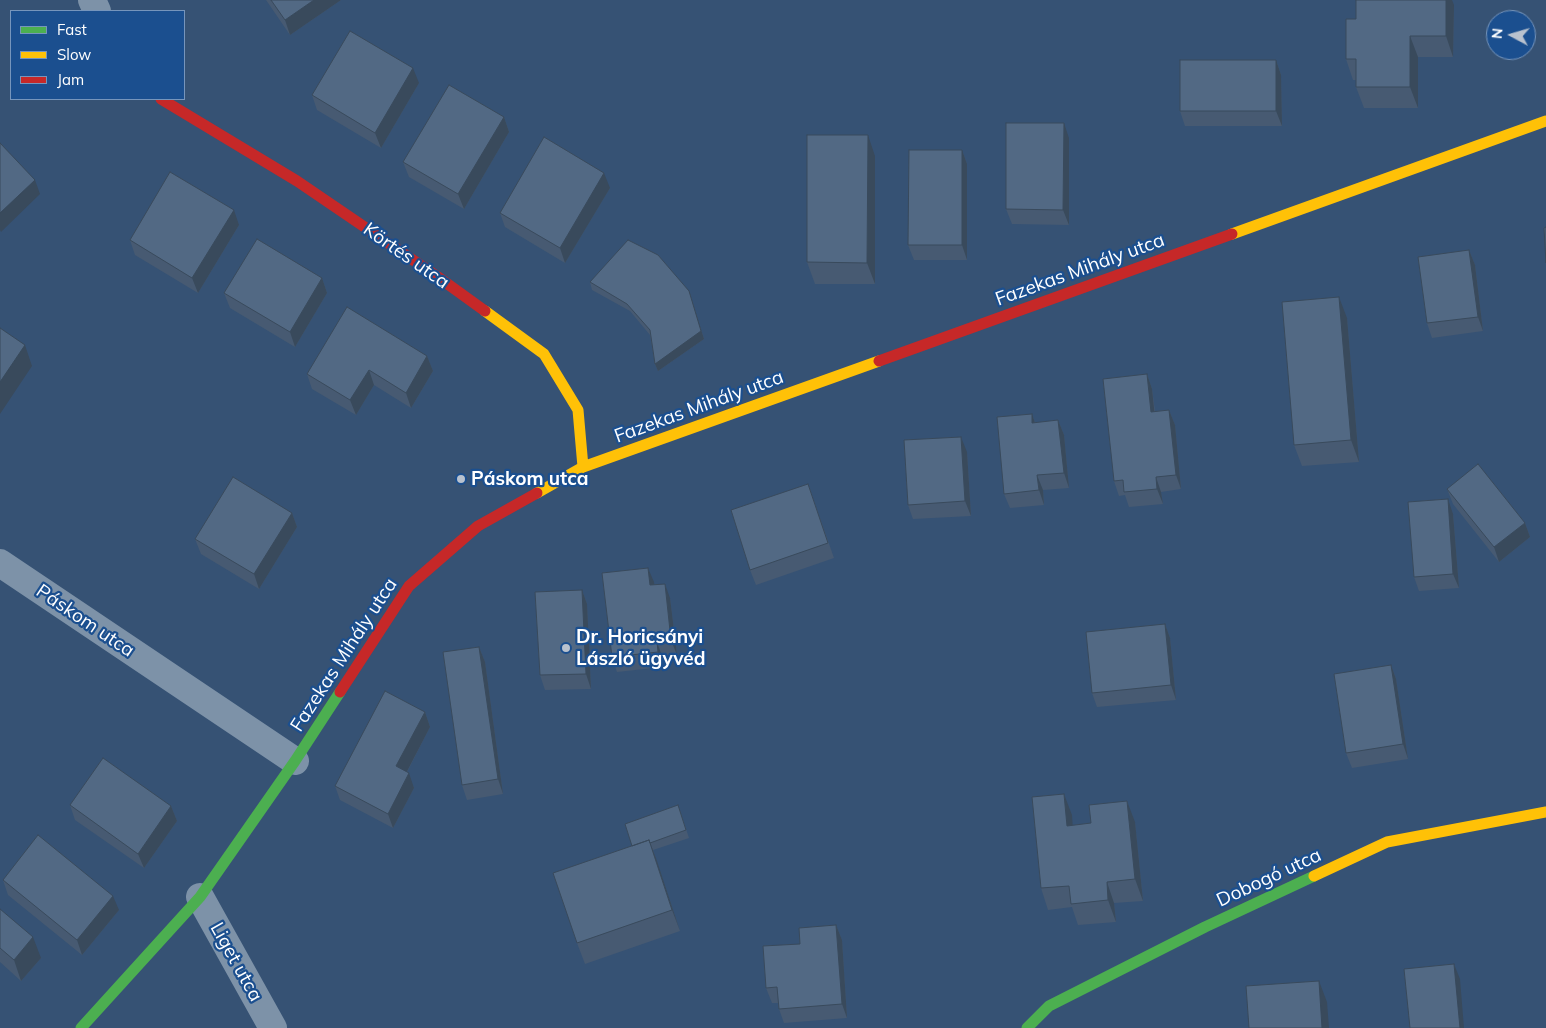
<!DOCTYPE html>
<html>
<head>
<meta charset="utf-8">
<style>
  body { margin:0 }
  #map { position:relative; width:1546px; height:1028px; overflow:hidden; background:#365274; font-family:Mulish,sans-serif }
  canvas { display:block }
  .legend { position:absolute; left:10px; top:10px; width:175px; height:90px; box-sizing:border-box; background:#1b4f8f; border:1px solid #7695bc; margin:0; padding:6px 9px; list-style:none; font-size:15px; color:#fff }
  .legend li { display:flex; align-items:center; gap:10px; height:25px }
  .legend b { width:25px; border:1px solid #7695bc }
  .north { position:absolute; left:1486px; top:10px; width:50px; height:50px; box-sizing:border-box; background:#1b4f8f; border:1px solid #7695bc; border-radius:50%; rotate:276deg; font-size:14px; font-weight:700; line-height:20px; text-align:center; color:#fff }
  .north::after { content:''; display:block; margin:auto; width:18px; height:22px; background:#b9c2ce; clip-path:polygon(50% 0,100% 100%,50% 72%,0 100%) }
</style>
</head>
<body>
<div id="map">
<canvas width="1546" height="1028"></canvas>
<ul class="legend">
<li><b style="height:6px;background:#4caf50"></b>Fast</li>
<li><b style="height:6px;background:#ffc107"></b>Slow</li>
<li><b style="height:6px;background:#c62828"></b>Jam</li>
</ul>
<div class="north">N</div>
</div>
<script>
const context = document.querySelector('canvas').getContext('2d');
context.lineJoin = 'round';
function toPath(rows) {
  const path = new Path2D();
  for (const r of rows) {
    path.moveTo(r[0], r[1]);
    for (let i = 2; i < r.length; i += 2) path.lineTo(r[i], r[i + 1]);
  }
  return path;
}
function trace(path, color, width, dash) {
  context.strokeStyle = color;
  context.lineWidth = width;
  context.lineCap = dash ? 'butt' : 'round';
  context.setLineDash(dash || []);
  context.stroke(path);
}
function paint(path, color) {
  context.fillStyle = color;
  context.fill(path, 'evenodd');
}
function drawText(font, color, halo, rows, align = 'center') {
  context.font = font + ' Mulish,sans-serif';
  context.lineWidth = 4.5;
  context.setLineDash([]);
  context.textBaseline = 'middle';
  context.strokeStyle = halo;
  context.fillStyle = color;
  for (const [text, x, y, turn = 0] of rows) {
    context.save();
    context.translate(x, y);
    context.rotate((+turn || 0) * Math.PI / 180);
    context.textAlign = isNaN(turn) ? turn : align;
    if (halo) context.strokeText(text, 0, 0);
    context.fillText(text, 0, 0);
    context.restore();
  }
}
const street = toPath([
  [92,0,97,11],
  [0,563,295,761],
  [200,897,273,1028]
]);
const fast = toPath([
  [81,1028,200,897,295,761,340,692],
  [1027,1028,1049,1006,1205,927,1314,876]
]);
const slow = toPath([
  [1232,234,1546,121],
  [485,311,544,354,578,410,583,467],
  [537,493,583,467,879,361],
  [1314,876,1387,842,1546,812]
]);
const jam = toPath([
  [161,99,297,181,438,277,485,311],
  [879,361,1232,234],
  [340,692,409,586,478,526,537,493]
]);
const wall = toPath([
  [266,0,341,0,290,35],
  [1454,5,1453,57,1418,57,1418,108,1364,108,1356,87,1356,80,1353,80,1346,59,1356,19],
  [1276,60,1281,75,1282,126,1185,126,1180,111],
  [419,83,381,148,317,110,312,95],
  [504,117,509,132,464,209,409,177,403,162],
  [1069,138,1069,225,1012,224,1006,209],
  [962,150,967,164,967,260,914,260,908,245],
  [875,156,875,284,815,284,807,262],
  [610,188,565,263,505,227,500,213],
  [239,225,198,293,135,255,130,240],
  [1469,250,1475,265,1483,331,1432,338,1427,323],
  [322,278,327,293,295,347,230,308,224,293],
  [590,282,689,291,704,339,658,371,655,364,650,335,630,311,592,290],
  [1347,318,1359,462,1302,466,1294,445],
  [427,356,433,371,411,408,374,385,356,415,312,389,307,374],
  [1147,374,1152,389,1155,411,1169,410,1175,425,1181,489,1161,492,1163,504,1129,507,1125,495,1119,496,1114,481],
  [1032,414,1035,423,1058,420,1064,435,1069,488,1043,490,1044,505,1010,508,1004,494],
  [967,452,971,516,913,519,908,505],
  [808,484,834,558,756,585,750,570],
  [1447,489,1525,523,1530,537,1499,562,1453,504],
  [292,513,297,527,259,589,201,554,195,539],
  [1453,514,1459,588,1419,591,1414,577],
  [654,582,654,585,670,598,677,655,662,656,663,667,617,672,612,657],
  [582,590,587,604,591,689,545,690,540,675],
  [1165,624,1170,638,1176,700,1097,707,1092,693],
  [479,647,485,662,503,794,467,800,462,785],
  [1391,665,1396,679,1408,759,1352,768,1346,753],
  [425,712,430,727,407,772,414,788,393,828,340,800,335,786],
  [70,805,171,806,177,821,144,868,75,820],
  [678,805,689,838,653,850,680,931,585,964,577,943,632,846],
  [1072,815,1072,825,1135,822,1143,901,1114,903,1116,922,1078,925,1072,907,1048,910,1041,888],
  [3,880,119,910,82,955,8,895],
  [0,909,41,958,21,981,0,962],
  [836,925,842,940,847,1018,784,1023,779,1009,778,1003,772,1003,766,988]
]);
const shadedWall = toPath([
  [314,0,341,0,290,35,285,20],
  [1446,0,1452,0,1454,5,1453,57,1446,36],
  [1410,36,1418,57,1418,108,1410,87],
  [1276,60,1281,75,1282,126,1276,111],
  [413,68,419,83,381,148,375,133],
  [504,117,509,132,464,209,458,194],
  [1064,123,1069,138,1069,225,1063,210],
  [868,135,875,156,875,284,867,263],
  [962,150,967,164,967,260,962,245],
  [604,173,610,188,565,263,560,248],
  [35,180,40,194,1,232,0,230,0,213],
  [234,210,239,225,198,293,192,278],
  [1469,250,1475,265,1483,331,1478,317],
  [322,278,327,293,295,347,290,332],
  [689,291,704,339,658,371,655,364],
  [1339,297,1347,318,1359,462,1351,440],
  [25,345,32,366,0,414,0,382],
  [427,356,433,371,411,408,406,393],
  [369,370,374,385,356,415,350,400],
  [1147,374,1152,389,1156,427,1151,412],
  [1169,410,1175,425,1181,489,1176,475],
  [1032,414,1037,429,1032,423],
  [1058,420,1064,435,1069,488,1064,473],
  [961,437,967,452,971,516,965,501],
  [1037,475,1043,490,1044,505,1039,490],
  [1156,477,1161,492,1163,504,1157,489],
  [1448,499,1453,514,1459,588,1453,574],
  [292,513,297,527,259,589,254,574],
  [1525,523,1530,537,1499,562,1494,547],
  [648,568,654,582,656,600,650,585],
  [665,584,670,598,677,655,671,640],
  [582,590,587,604,591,689,586,674],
  [1165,624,1170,638,1176,700,1171,685],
  [657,642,662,656,663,667,658,652],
  [479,647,485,662,503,794,498,779],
  [1391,665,1396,679,1408,759,1403,744],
  [425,712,430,727,402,781,396,766],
  [409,773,414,788,393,828,388,814],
  [1064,794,1072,815,1074,847,1067,826],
  [1127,801,1135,822,1143,901,1135,879],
  [171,806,177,821,144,868,138,854],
  [649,840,657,861,680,931,672,910],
  [1107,882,1114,903,1116,922,1108,900],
  [113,896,119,910,82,955,77,940],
  [836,925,842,940,847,1018,842,1004],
  [33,937,41,958,21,981,14,960],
  [1454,964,1460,979,1464,1028,1460,1028],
  [1319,981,1327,1002,1329,1028,1322,1028]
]);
const building = toPath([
  [271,0,314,0,285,20,271,0],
  [1356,0,1446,0,1446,36,1410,36,1410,87,1356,87,1356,59,1346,59,1346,19,1356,19,1356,0],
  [350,31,413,68,375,133,312,95,350,31],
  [1180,60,1276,60,1276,111,1180,111,1180,60],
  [449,85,504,117,458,194,403,162,449,85],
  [1006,123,1064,123,1063,210,1006,209,1006,123],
  [807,135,868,135,867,263,807,262,807,135],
  [544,137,604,173,560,248,500,213,544,137],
  [0,143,35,180,0,213,0,143],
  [909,150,962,150,962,245,908,245,909,150],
  [170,172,234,210,192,278,130,240,170,172],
  [1546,227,1546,263,1544,228,1546,227],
  [257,239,322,278,290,332,224,293,257,239],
  [628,240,658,255,689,291,701,331,655,364,650,330,627,304,590,282,628,240],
  [1469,250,1478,317,1427,323,1418,257,1469,250],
  [1339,297,1351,440,1294,445,1282,302,1339,297],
  [347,307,427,356,406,393,369,370,350,400,307,374,347,307],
  [0,328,25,345,0,382,0,328],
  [1147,374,1151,412,1169,410,1176,475,1156,477,1157,489,1124,492,1123,480,1114,481,1103,379,1147,374],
  [1032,414,1032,423,1058,420,1064,473,1037,475,1039,490,1004,494,997,417,1032,414],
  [961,437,965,501,908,505,904,440,961,437],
  [1478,464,1525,523,1494,547,1447,489,1478,464],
  [233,477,292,513,254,574,195,539,233,477],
  [808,484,828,543,750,570,731,510,808,484],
  [1448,499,1453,574,1414,577,1408,502,1448,499],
  [648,568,650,585,665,584,671,640,657,642,658,652,612,657,602,573,648,568],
  [582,590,586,674,540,675,535,592,582,590],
  [1165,624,1171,685,1092,693,1086,632,1165,624],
  [479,647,498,779,462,785,443,652,479,647],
  [1391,665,1403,744,1346,753,1334,674,1391,665],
  [385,691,425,712,396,766,409,773,388,814,335,786,385,691],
  [103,758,171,806,138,854,70,805,103,758],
  [1064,794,1067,826,1091,823,1089,805,1127,801,1135,879,1107,882,1108,900,1071,904,1069,886,1041,888,1032,797,1064,794],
  [678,805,686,830,650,843,649,840,632,846,625,824,678,805],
  [38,835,113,896,77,940,3,880,38,835],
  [649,840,672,910,577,943,553,873,649,840],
  [0,909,33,937,14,960,0,948,0,909],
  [836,925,842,1004,779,1009,777,987,766,988,763,946,800,944,799,928,836,925],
  [1454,964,1460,1028,1410,1028,1404,969,1454,964],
  [1319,981,1322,1028,1249,1028,1246,986,1319,981]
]);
const markers = [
  [461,479,5,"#b9c2ce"],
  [566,648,5,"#b9c2ce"]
];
const streetNames = [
  ["Körtés utca",406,256,35],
  ["Fazekas Mihály utca",1080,270,-20],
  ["Fazekas Mihály utca",699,407,-20],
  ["Páskom utca",85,621,34],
  ["Fazekas Mihály utca",344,655,-57],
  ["Dobogó utca",1269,878,-25],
  ["Liget utca",236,962,61]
];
const poiNames = [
  ["Páskom utca",471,479],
  ["Dr. Horicsányi",576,637],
  ["László ügyvéd",576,659]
];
trace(street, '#7d92a8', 28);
trace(fast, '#4caf50', 11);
trace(slow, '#ffc107', 11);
trace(jam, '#c62828', 11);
paint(wall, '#475a72');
paint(shadedWall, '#394a5c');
paint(building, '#526984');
trace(building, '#394a5c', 1);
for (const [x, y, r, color] of markers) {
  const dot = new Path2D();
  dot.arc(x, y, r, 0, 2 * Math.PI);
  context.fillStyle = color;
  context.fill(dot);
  trace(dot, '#1b4f8f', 2);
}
drawText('19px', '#fff', '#1b4f8f', streetNames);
drawText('bold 19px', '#fff', '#1b4f8f', poiNames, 'left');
</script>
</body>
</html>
